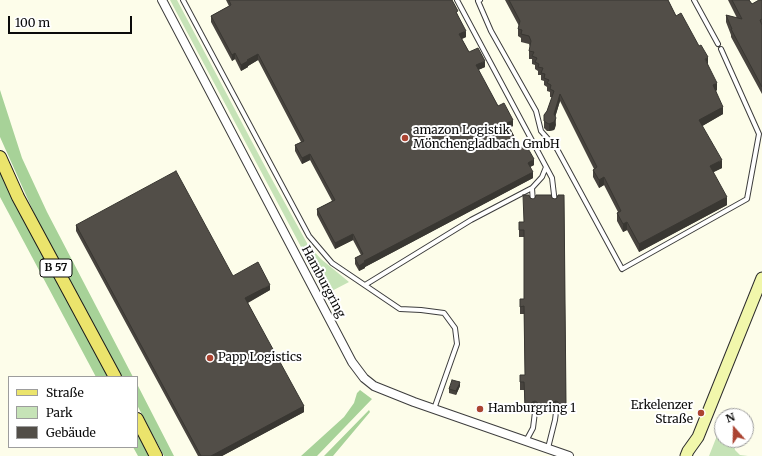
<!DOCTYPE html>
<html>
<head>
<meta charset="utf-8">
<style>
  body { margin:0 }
  #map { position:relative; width:762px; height:456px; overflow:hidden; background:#fdfdea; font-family:Merriweather,serif }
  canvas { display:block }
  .legend { position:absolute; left:8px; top:376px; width:130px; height:72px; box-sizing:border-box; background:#fff; border:1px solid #9d9d9d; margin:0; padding:5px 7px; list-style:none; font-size:12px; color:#0a0a0a }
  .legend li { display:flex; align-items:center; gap:8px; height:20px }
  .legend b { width:20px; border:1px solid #9d9d9d }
  .north { position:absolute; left:714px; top:408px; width:40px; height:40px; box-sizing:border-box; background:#fff; border:1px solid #9d9d9d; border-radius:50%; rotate:340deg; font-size:11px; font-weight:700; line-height:16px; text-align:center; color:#0a0a0a }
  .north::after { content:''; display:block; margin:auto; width:14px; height:18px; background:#ab4331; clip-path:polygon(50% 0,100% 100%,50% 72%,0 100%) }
  .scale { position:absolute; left:8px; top:16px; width:124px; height:18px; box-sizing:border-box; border:2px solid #0a0a0a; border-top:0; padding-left:5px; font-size:12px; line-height:14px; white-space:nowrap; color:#0a0a0a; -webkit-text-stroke:3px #fff; paint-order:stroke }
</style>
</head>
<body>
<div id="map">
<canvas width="762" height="456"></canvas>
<ul class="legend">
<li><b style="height:5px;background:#ebe46c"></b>Straße</li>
<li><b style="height:11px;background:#c6e3b7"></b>Park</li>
<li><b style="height:11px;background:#524e48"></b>Gebäude</li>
</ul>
<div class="north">N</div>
<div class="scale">100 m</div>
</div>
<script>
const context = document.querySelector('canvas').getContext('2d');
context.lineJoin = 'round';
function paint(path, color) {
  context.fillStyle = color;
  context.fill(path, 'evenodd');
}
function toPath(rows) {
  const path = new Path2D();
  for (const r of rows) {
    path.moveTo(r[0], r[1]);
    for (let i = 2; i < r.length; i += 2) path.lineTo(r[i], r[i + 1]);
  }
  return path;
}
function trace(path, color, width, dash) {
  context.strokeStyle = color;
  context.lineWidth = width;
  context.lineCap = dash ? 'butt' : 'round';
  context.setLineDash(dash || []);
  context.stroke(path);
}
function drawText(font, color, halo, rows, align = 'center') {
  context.font = font + ' Merriweather,serif';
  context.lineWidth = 4;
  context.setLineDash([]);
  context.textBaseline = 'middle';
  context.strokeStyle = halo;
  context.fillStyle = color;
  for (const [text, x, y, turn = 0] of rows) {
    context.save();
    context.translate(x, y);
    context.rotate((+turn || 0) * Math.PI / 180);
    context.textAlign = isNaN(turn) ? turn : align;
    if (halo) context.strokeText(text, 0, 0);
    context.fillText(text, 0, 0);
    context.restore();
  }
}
const green = toPath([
  [170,0,177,0,269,174,308,245,321,259,349,282,326,294],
  [722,423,722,440,733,440,735,450,740,455,748,456,709,456]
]);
const forest = toPath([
  [0,90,22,158,47,212,133,377,122,377,38,222,0,137],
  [0,168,108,377,96,377,0,197],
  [137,384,174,456,164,456,137,405],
  [360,390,372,399,317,456,301,456,344,417,354,403,357,393],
  [369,410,370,412,333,456,324,456],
  [137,430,151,456,138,456,133,447,137,447]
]);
const lane = toPath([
  [183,0,309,236,332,263,400,309,421,310,444,313,455,328,457,344,434,409],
  [457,0,552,178,555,203],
  [480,0,478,1,491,31,536,111,541,131,557,149,622,269,747,199,759,134,721,49],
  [694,0,718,44],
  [532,188,533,203],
  [365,285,471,220,532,188,542,177,546,167],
  [526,441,533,428,535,412],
  [548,448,555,420,556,412]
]);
const street = toPath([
  [162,0,352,362,364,378,374,386,414,402,569,456]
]);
const secondary = toPath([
  [686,456,688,451,698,437,762,278]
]);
const primary = toPath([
  [0,157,18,197,115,377],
  [137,419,156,456]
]);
const wall = toPath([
  [226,0,452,0,466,37,462,39,469,52,485,67,478,70,498,106,513,126,509,128,520,148,534,165,530,167,533,178,365,267,365,268,359,271,355,264,355,258,361,255,353,240,335,249,317,215,317,209,332,201,310,160,302,164,295,151,295,145,301,142,258,60,248,66,248,67,241,71,235,59,232,61,211,22,211,16,229,6],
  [505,0,668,0,676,16,708,65,717,90,716,91,723,114,702,126,722,168,713,172,727,205,639,252,627,230,623,232,617,221,617,213,618,212,604,185,599,188,593,177,593,170,594,169,560,101,555,117,556,125,555,128,554,130,549,131,547,131,544,128,544,115,547,111,552,97,550,97,550,92,547,91,547,87,544,85,544,81,541,80,541,75,538,75,538,71,535,69,535,65,532,64,532,59,529,59,529,51,530,47,529,44,521,42,521,38,518,36,518,29,519,26],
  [728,0,749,0,752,4,762,0,762,94,731,37,731,35,726,22,726,15,737,18],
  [564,195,566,412,559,412,558,409,556,409,553,410,552,412,538,412,537,409,535,409,532,410,531,412,525,412,524,390,520,390,520,382,525,375,524,314,520,314,520,299,524,299,524,237,519,237,519,230,524,222,530,198,533,199,552,198,555,199],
  [76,225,233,276,270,290,248,303,304,412,222,456,198,456,76,231],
  [460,386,456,395,449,393,449,389]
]);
const shadedWall = toPath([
  [466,31,466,37,459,40,459,34],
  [235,53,235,59,232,61,232,55],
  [258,54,258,60,248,66,248,67,241,71,241,65,247,60],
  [708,57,708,65,705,59],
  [485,61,485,67,476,71,476,65],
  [717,83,717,90,713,92,713,85],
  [560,94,560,101,554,121,556,118,555,128,554,130,549,131,549,124,554,114],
  [723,107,723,114,699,128,699,120],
  [513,120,513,126,507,129,507,123],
  [310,154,310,160,302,164,302,158],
  [534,159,534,165,528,168,528,163],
  [722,160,722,168,710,174,710,166],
  [533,172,533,178,365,267,365,268,359,271,359,266,364,261],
  [604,177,604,185,599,188,599,180],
  [727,197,727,205,639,252,639,244],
  [627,222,627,230,623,232,623,224],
  [353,234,353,240,335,249,335,243],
  [270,285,270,290,245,304,245,298],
  [460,382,460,386,456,395,456,391],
  [535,401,535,409,532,410,531,412,531,404,532,402],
  [556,401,556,409,553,410,552,412,552,404,553,402],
  [304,406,304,412,222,456,211,456]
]);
const building = toPath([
  [229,0,452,0,458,11,456,12,466,31,459,34,469,52,478,48,485,61,476,65,498,106,504,103,513,120,507,123,520,148,526,145,534,159,528,163,533,172,364,261,365,262,359,266,355,258,363,254,353,234,335,243,317,209,335,200,310,154,302,158,295,145,304,141,258,54,247,60,248,61,241,65,235,53,232,55,211,16,231,5,229,0],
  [509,0,668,0,676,16,681,13,699,46,701,45,708,57,705,59,717,83,713,85,723,107,699,120,722,160,710,166,727,197,639,244,627,222,623,224,617,213,621,211,604,177,599,180,593,170,597,167,560,94,554,114,556,118,554,122,549,124,547,123,544,121,544,115,547,111,554,91,550,89,551,85,547,83,549,80,544,78,545,74,541,73,543,68,538,67,539,64,535,62,537,58,532,56,534,52,529,51,531,41,529,36,521,34,522,30,518,29,520,21,509,0],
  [732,0,749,0,752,4,759,0,762,0,762,19,760,20,762,25,762,87,731,29,732,29,726,15,742,19,732,0],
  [176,171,233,276,258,262,270,285,245,298,304,406,211,456,201,456,76,225,176,171],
  [523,195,529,195,530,198,533,199,535,198,536,195,551,195,552,198,555,199,557,198,558,195,564,195,566,404,559,404,558,402,556,401,553,402,552,404,538,404,537,402,535,401,532,402,531,404,525,404,524,382,520,382,520,375,525,375,524,306,520,307,520,299,524,299,524,230,519,230,519,222,524,222,523,195],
  [452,380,460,382,456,391,449,389,452,380]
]);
const markers = [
  [405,138,4,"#ab4331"],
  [210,358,4,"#ab4331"],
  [480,409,4,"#ab4331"],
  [701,413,4,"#ab4331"]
];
const shields = [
  [56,268,32]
];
const shieldNames = [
  ["B 57",56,268]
];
const poiNames = [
  ["amazon Logistik",413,131],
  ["Mönchengladbach GmbH",413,145],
  ["Papp Logistics",218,358],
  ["Erkelenzer",693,406,"right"],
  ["Straße",693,420,"right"],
  ["Hamburgring 1",488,409]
];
const streetNames = [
  ["Hamburgring",323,282,62]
];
paint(green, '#c6e3b7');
paint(forest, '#a7d298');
trace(lane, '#3d3d3d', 6);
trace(street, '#3d3d3d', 10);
trace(secondary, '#2c2c2c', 13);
trace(primary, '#1b1b1b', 14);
trace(lane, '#fff', 4);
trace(street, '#fff', 8);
trace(secondary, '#f1f7ab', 11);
trace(primary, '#ebe46c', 12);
paint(wall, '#47433e');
paint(shadedWall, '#393732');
paint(building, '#524e48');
trace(building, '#393732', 1);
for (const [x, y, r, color] of markers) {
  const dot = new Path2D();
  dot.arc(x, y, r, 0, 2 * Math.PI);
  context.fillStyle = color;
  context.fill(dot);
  trace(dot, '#fff', 1.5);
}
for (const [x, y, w] of shields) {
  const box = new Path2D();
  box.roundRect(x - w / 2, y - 9, w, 18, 3);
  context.fillStyle = '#fff';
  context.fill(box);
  trace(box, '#0a0a0a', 1);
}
drawText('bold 11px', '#0a0a0a', null, shieldNames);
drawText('12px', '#0a0a0a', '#fff', poiNames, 'left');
drawText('12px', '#0a0a0a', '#fff', streetNames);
</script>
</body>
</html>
